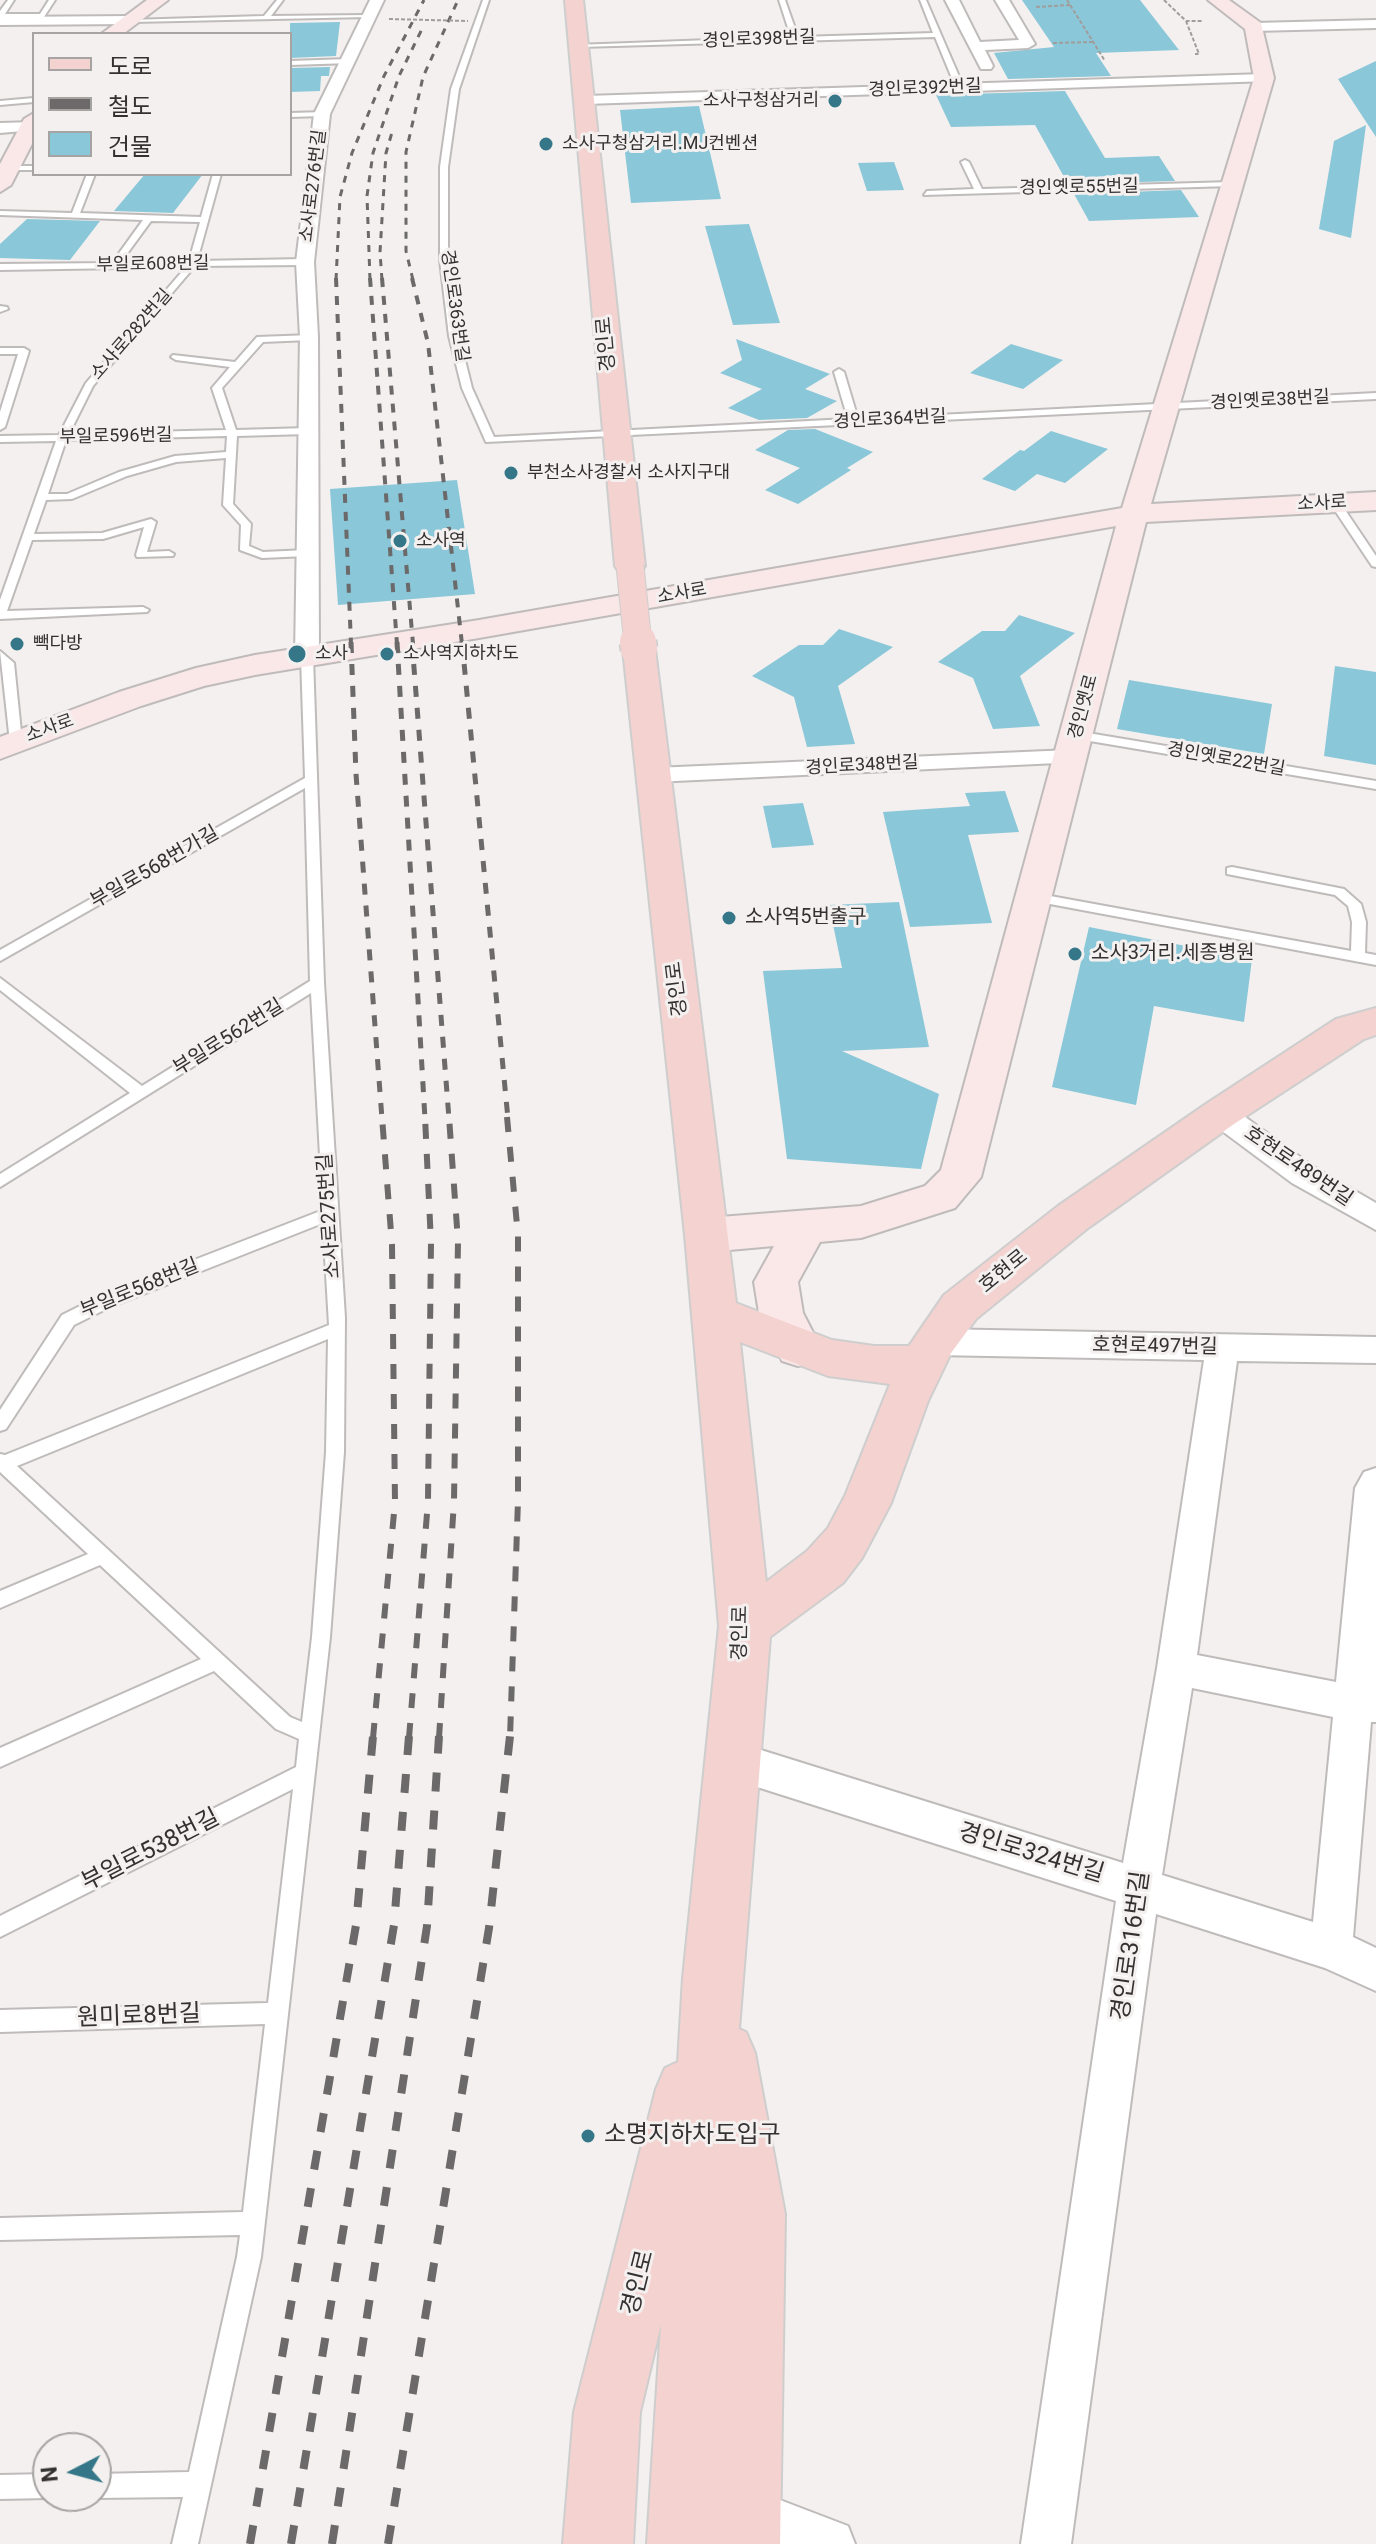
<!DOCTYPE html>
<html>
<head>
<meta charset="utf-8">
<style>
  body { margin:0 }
  #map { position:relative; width:1376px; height:2544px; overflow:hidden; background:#f3f0ef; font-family:Roboto,"Noto Sans KR",sans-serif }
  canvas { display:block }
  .legend { position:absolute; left:32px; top:32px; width:260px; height:144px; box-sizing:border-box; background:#f3f0ef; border:2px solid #a6a4a3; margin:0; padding:10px 14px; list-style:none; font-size:24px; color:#333131 }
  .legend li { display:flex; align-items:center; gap:16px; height:40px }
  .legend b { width:40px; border:2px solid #a6a4a3 }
  .north { position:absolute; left:32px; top:2432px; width:80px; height:80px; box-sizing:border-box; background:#f3f0ef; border:2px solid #a6a4a3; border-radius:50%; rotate:264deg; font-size:22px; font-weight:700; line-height:32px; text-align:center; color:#333131 }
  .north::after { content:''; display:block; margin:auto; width:28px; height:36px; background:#357788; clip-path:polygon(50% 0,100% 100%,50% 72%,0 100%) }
</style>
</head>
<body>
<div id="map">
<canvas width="1376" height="2544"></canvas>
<ul class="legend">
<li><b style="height:10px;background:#f4d2d0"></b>도로</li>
<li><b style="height:10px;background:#6b6969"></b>철도</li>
<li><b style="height:22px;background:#8ac7d8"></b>건물</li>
</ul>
<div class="north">N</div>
</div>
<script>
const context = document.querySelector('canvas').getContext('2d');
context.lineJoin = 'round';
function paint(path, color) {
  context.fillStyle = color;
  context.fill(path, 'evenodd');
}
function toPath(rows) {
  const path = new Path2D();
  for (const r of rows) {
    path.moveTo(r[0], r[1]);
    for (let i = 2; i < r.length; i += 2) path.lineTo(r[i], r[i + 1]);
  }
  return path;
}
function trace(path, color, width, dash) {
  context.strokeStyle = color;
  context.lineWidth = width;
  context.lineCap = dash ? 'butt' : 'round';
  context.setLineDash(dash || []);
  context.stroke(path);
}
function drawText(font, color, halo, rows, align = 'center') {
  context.font = font + ' Roboto,"Noto Sans KR",sans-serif';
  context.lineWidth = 6;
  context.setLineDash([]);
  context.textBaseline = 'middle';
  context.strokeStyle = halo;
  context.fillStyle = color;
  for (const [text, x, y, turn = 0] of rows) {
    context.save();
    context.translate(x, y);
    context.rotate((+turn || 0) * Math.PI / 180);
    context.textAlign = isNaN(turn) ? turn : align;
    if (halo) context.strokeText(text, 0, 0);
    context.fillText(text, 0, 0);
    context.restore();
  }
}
const building = toPath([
  [1022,0,1140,0,1179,50,1096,53,1111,76,1008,79,994,53,1054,47],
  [340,22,336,56,290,58,290,23],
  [1376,61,1376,137,1338,79],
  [330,67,329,76,321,76,320,91,290,92,290,68],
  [1065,91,1105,158,1159,156,1175,181,1068,184,1035,125,951,127,936,95],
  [699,106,721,199,631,203,620,110],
  [1366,125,1351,238,1319,229,1334,141],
  [894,162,904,190,867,191,858,163],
  [145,174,203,174,173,213,114,211],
  [1181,190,1199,217,1089,221,1074,194],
  [27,219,100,221,70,260,0,258,0,244],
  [749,224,780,323,733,325,705,226],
  [736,339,830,374,805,389,837,401,807,418,759,420,728,408,762,389,720,373,742,360],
  [1011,344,1063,360,1023,389,970,373],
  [815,429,873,452,847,468,851,470,798,504,765,490,800,468,755,450,788,430],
  [1051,431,1108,449,1065,483,1037,474,1015,491,982,479,1020,450,1024,451],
  [457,480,475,594,338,605,330,489],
  [1019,615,1075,633,1020,676,1040,726,993,729,973,678,938,662,982,631,1005,631],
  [839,629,893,647,838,686,855,744,807,747,794,697,752,676,799,645,823,645],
  [1335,666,1376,672,1376,765,1324,756],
  [1129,680,1272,704,1264,754,1117,729],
  [1005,791,1019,832,968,835,992,923,910,927,883,812,970,806,965,793],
  [803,803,814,845,772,848,763,806],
  [899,902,929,1047,842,1051,939,1094,921,1169,787,1159,763,971,842,968,829,905],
  [1089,927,1252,959,1244,1022,1154,1006,1136,1105,1052,1087]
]);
const path = toPath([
  [1067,0,1105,61],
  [1164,0,1186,21,1203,21],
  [1036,7,1070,5],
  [1186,21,1199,54,1195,54],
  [1053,43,1093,42]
]);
const lane = toPath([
  [8,0,14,0,5,14,40,14,49,0,55,0,44,17,0,18,0,11,8,0],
  [277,0,283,0,271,16,366,15,369,17,132,22,129,20,264,16,277,0],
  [483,0,489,0,459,89,448,167,448,260,459,336,472,388,494,437,848,419,834,372,839,369,844,372,858,419,1376,393,1376,399,486,442,462,388,449,336,440,260,440,167,451,89,483,0],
  [779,0,785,0,798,37,933,33,920,0,926,0,964,88,960,90,956,88,935,37,579,47,575,45,791,37,779,0],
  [348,59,351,63,290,65,290,61,348,59],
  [34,98,34,102,0,105,0,101,34,98],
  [325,112,322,116,290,117,290,113,325,112],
  [965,160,969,162,982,189,1232,182,1236,184,1232,186,924,195,927,191,974,189,961,162,965,160],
  [9,166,34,166,34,170,6,170,9,166],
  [87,174,95,174,80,213,201,217,213,174,221,174,197,261,305,259,309,262,305,265,195,266,93,386,69,434,226,430,212,388,230,367,176,360,171,357,173,355,235,362,257,337,312,335,314,337,309,340,263,342,222,388,236,430,308,428,313,431,308,434,237,436,233,504,251,524,249,546,263,552,307,550,312,553,307,556,262,558,240,550,241,525,223,505,226,458,176,462,127,476,72,499,46,500,34,534,102,533,151,519,156,522,147,552,169,551,174,554,173,556,137,557,136,555,144,527,103,539,32,540,7,611,143,607,149,610,147,612,0,619,0,600,56,441,0,442,0,436,59,435,86,383,186,267,0,270,0,264,112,263,143,220,0,215,0,211,72,213,87,174],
  [151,221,200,222,189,261,121,262,151,221],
  [227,436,226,452,175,456,119,472,67,494,48,494,66,440,227,436],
  [0,306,7,307,8,309,0,312,0,306],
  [0,348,24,348,29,351,5,427,0,430,0,412,18,354,0,354,0,348],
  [1335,500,1339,501,1376,556,1376,567,1372,566,1330,503,1335,500],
  [0,651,14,663,22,742,16,746,10,742,0,651],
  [307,654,313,657,324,983,345,1318,344,1452,330,1637,261,2257,198,2544,172,2544,183,2497,96,2498,90,2496,96,2496,96,2474,189,2472,237,2257,240,2235,0,2240,0,2218,243,2212,265,2024,0,2032,0,2010,268,2003,293,1789,0,1937,0,1916,296,1767,299,1739,276,1729,214,1671,0,1767,0,1748,201,1659,100,1565,0,1608,0,1591,88,1554,0,1472,0,1454,5,1455,329,1325,323,1223,108,1308,74,1325,6,1429,0,1431,0,1410,62,1315,96,1298,323,1210,311,993,0,1187,0,1174,130,1093,0,990,0,978,142,1086,310,981,305,788,0,961,0,950,305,778,301,657,307,654],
  [328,1339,326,1452,312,1637,302,1722,290,1717,17,1466,328,1339],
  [1076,731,1376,781,1376,789,1072,738,1070,735,1076,731],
  [1232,867,1344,889,1361,904,1366,922,1365,953,1376,955,1376,965,1034,901,1027,897,1034,893,1351,951,1352,922,1348,906,1335,895,1227,874,1227,868,1232,867],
  [48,2474,48,2496,54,2496,48,2498,0,2499,0,2475,48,2474]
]);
const street = toPath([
  [370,0,384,0,330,114,314,262,318,337,319,657,315,662,307,664,299,662,295,657,300,337,296,262,314,114,370,0],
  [945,0,959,0,980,42,1019,40,995,0,1009,0,1035,44,1028,48,985,50,993,66,991,69,981,69,945,0],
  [0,17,132,16,139,20,132,24,0,25,0,17],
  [1376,20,1376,28,1254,31,1247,27,1254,23,1376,20],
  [1264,74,1269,75,1269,81,586,104,579,100,586,96,1264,74],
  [34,122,34,130,0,133,0,123,34,122],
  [1070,750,1079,752,1082,757,1079,762,654,782,645,780,642,775,645,770,654,768,1070,750],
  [1220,1103,1230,1106,1314,1167,1376,1203,1376,1230,1292,1183,1210,1122,1205,1114,1210,1106,1220,1103],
  [934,1329,1376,1337,1376,1363,1237,1361,1197,1655,1336,1682,1355,1488,1364,1472,1376,1468,1376,1722,1371,1722,1353,1937,1376,1948,1376,1991,1325,1968,1156,1914,1071,2544,1021,2544,1116,1901,732,1779,718,1773,712,1760,718,1747,732,1741,1123,1863,1157,1668,1204,1360,934,1355,922,1351,917,1342,922,1333,934,1329],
  [1192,1688,1333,1717,1313,1922,1162,1875,1192,1688],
  [746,2487,848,2526,855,2544,764,2544,728,2530,721,2512,728,2494,746,2487]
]);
const secondary = toPath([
  [147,0,168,0,123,34,101,34,147,0],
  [1208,0,1229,0,1261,23,1274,78,1151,504,1376,492,1376,510,1146,522,981,1177,955,1208,861,1238,820,1242,798,1282,803,1313,821,1348,814,1361,798,1366,782,1361,759,1313,754,1282,774,1246,707,1252,692,1247,685,1235,692,1223,707,1218,861,1206,925,1186,941,1170,1116,526,479,638,255,675,204,686,141,706,0,759,0,737,119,692,196,668,255,655,479,620,1122,508,1254,78,1245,29,1208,0],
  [34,113,34,140,11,185,0,192,0,164,24,119,34,113]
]);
const primary = toPath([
  [565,0,583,0,645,566,641,572,630,575,619,572,615,566,565,0],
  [639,640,650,642,655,649,736,1303,832,1340,874,1346,909,1346,944,1295,1058,1206,1206,1104,1336,1019,1376,1008,1376,1035,1364,1039,1234,1124,1088,1228,976,1319,951,1353,928,1401,891,1503,862,1558,843,1583,770,1637,739,2029,746,2032,755,2053,785,2214,780,2544,647,2544,661,2324,640,2412,633,2544,563,2544,574,2412,656,2089,665,2068,678,2062,683,1978,719,1626,685,1235,623,649,628,642,639,640],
  [740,1342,828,1376,890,1384,845,1496,828,1528,807,1551,766,1582,740,1342]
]);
const railFar4 = toPath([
  [336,280,340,197,352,153,384,76,424,0],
  [370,280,367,196,373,153,399,76,422,29],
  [382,280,380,252,386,153,393,129],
  [413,280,406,251,406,152,423,77,458,0]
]);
const railFar3 = toPath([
  [336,278,351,644],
  [370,278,397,644],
  [382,278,413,644],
  [412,278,428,343,462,644]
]);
const railFar2 = toPath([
  [351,642,356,774,382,1119],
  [397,642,425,1119],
  [412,642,449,1119],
  [462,642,508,1119]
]);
const railFar1 = toPath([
  [507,1117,518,1236,518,1500,510,1738],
  [373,1738,395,1502,392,1245,382,1117],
  [409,1738,428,1501,431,1243,425,1117],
  [439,1738,454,1501,458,1241,449,1117]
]);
const rail = toPath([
  [250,2544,356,1925,373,1736],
  [291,2544,394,1925,409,1736],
  [332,2544,427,1926,439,1736],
  [388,2544,489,1928,510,1736]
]);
const pathBridge = toPath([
  [389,19,468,21]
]);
const primaryBridgeFar1 = toPath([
  [630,566,638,644]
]);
const primaryBridge = toPath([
  [638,642,639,649]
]);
const markers = [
  [835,101,8,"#357788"],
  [546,144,8,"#357788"],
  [511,473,8,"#357788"],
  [400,541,8,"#357788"],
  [17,644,8,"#357788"],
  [297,654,10,"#357788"],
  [387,654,8,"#357788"],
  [729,918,8,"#357788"],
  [1075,954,8,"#357788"],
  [588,2136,8,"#357788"]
];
const farStreetnames = [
  ["경인로398번길",759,40,-2],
  ["경인로392번길",925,89,-2],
  ["소사로276번길",314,186,-83],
  ["경인옛로55번길",1079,188,-1],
  ["부일로608번길",153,265,-1],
  ["경인로363번길",454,306,82],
  ["소사로282번길",132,335,-49],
  ["경인옛로38번길",1270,401,-3],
  ["경인로364번길",890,420,-3],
  ["부일로596번길",116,437,-1],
  ["소사로",1322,504,-3],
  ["소사로",682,594,-10],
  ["경인옛로",1084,707,-75],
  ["소사로",50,729,-20],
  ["경인옛로22번길",1226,760,10],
  ["경인로348번길",862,766,-3]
];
const farPoinames = [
  ["소사구청삼거리",819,101,"right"],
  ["소사구청삼거리.MJ컨벤션",562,144],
  ["부천소사경찰서 소사지구대",527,473],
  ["소사역",416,541],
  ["빽다방",33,644],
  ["소사",315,654],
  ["소사역지하차도",403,654]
];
const streetNames = [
  ["경인로",607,344,-95],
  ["부일로568번가길",155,868,-30],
  ["경인로",678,989,-97],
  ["부일로562번길",229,1038,-32],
  ["호현로489번길",1298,1167,34],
  ["소사로275번길",330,1216,-94],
  ["호현로",1004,1272,-39],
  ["부일로568번길",140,1289,-22],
  ["호현로497번길",1155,1347,1],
  ["경인로",741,1633,-89]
];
const poiNames = [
  ["소사역5번출구",745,918],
  ["소사3거리.세종병원",1091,954]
];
const nearStreetnames = [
  ["부일로538번길",151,1851,-27],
  ["경인로324번길",1031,1854,17],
  ["경인로316번길",1132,1946,-82],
  ["원미로8번길",139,2017,-2],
  ["경인로",639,2283,-76]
];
const nearPoinames = [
  ["소명지하차도입구",604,2136]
];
paint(building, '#8ac7d8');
trace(lane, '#bfbbbb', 4);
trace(street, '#bfbbbb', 4);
trace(secondary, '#bfbbbb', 4);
trace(primary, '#cecece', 4);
trace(path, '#a09e9d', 2, [4, 2]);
paint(lane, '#fff');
paint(street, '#fff');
paint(secondary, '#fae8e8');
paint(primary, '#f4d2d0');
trace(railFar4, '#6b6969', 3, [7, 7]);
trace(railFar3, '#6b6969', 4, [9, 9]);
trace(railFar2, '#6b6969', 5, [11, 11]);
trace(railFar1, '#6b6969', 6, [15, 15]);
trace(rail, '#6b6969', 8, [19, 19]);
trace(primaryBridgeFar1, '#cecece', 29, []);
trace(primaryBridge, '#cecece', 39, []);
trace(pathBridge, '#a09e9d', 2, [4, 2]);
trace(primaryBridgeFar1, '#f4d2d0', 27);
trace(primaryBridge, '#f4d2d0', 36);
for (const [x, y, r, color] of markers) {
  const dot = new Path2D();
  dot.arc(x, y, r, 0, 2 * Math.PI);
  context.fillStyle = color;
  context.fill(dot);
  trace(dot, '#f3f0ef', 3);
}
drawText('18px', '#333131', '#f3f0ef', farStreetnames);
drawText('18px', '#333131', '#f3f0ef', farPoinames, 'left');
drawText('20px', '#333131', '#f3f0ef', streetNames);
drawText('20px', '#333131', '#f3f0ef', poiNames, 'left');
drawText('24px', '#333131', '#f3f0ef', nearStreetnames);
drawText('24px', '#333131', '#f3f0ef', nearPoinames, 'left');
</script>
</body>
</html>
